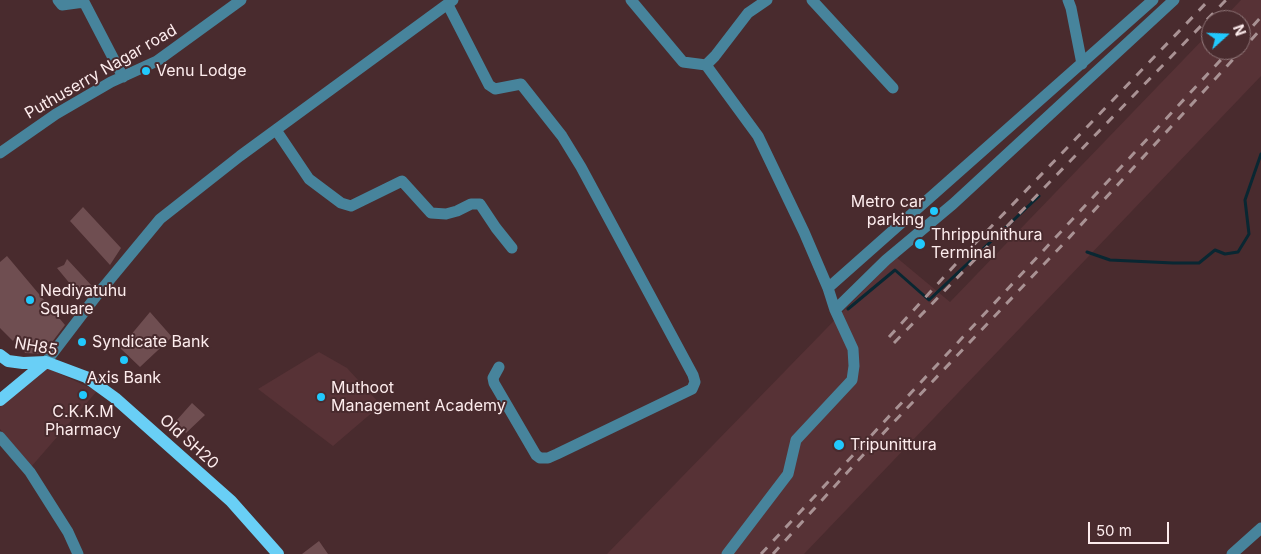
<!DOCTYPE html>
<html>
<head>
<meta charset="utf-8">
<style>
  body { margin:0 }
  #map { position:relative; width:1261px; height:554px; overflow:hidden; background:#492b2e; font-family:Inter,sans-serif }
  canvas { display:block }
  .north { position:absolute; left:1201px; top:10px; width:50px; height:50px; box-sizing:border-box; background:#492b2e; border:1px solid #91787a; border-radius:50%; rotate:70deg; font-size:14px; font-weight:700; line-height:20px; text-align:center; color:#fdeced }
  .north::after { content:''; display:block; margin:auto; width:18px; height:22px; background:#21c9fd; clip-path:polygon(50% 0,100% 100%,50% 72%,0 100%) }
  .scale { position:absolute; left:1088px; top:522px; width:81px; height:22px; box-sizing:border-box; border:2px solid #fdeced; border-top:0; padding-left:6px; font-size:15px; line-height:18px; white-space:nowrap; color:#fdeced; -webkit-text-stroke:4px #492b2e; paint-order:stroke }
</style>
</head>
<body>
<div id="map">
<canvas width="1261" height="554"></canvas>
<div class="north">N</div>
<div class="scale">50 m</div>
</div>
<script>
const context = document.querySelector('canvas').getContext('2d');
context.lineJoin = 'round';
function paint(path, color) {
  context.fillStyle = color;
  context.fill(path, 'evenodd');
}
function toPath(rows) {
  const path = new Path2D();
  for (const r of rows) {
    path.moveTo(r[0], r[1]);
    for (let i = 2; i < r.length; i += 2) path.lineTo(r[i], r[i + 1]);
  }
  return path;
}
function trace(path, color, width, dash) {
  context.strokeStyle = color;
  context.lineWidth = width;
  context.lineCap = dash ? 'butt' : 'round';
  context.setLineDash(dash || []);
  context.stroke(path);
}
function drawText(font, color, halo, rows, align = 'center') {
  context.font = font + ' Inter,sans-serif';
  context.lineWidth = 4;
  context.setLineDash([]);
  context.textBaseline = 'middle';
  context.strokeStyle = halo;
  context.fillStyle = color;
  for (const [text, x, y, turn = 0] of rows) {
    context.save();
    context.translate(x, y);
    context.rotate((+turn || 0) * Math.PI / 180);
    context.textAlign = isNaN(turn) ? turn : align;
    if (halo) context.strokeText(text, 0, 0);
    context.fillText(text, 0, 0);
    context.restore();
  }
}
const built = toPath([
  [1241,0,1261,0,1261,76,804,554,607,554,896,257,950,302,1211,31,1211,50,1241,50,1241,20,1222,20],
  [319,352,347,368,381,405,333,446,258,389],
  [47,368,97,391,31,467,0,429,0,405]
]);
const stream = toPath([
  [1087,252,1110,260,1173,263,1199,263,1215,250,1225,254,1238,252,1249,234,1245,200,1261,154],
  [848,309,895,270,929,300,1039,196]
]);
const building = toPath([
  [83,207,121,248,110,265,70,221],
  [7,256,65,325,43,354,25,353,16,336,13,341,0,328,0,262],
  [67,259,92,286,81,297,57,268,64,265],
  [150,312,172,337,140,367,120,348],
  [192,403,205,415,186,433,176,421],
  [319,541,328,554,302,554]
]);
const minor = toPath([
  [58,0,62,5,84,2,123,77],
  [631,0,683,62,706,65,758,136,804,232,828,288,835,310,853,349,854,366,852,380,796,440,788,474,727,554],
  [812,0,893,88],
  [1068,0,1071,8,1082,64],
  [448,5,489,85,495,89,521,84,562,136,581,167,693,375,695,382,692,389,557,454,548,458,540,458,536,455,494,383,493,378,499,367],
  [706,65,715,56,748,13,767,0],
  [276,130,309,179,341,203,351,206,402,181,431,213,446,214,457,211,471,204,480,204,496,228,512,248],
  [0,153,56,114,111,82,157,61,241,0],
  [828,288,1153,0],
  [835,310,886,260,953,204,1174,0],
  [46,362,97,295,160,219,240,156,453,0],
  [0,437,30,472,68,532,78,554],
  [1232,554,1261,528]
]);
const major = toPath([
  [0,355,8,361,23,363,46,362,86,377,115,398,231,501,278,554],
  [0,400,46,362]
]);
const rail = toPath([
  [1241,39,1261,17],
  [889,337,965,254,1209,0],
  [894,343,1226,0],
  [761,554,1230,50],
  [773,554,874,443,1066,241,1261,29]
]);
const markers = [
  [146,71,5,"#21c9fd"],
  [934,211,5,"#21c9fd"],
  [920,244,6,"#21c9fd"],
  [30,300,5,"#21c9fd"],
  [82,342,5,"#21c9fd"],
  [124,360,5,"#21c9fd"],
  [83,395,5,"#21c9fd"],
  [321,397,5,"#21c9fd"],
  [839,445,6,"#21c9fd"]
];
const poiNames = [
  ["Venu Lodge",156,71],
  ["Metro car",924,202,"right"],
  ["parking",924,220,"right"],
  ["Thrippunithura",931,235],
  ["Terminal",931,253],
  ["Nediyatuhu",40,291],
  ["Square",40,309],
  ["Syndicate Bank",92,342],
  ["Axis Bank",124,378,"center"],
  ["Muthoot",331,388],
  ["Management Academy",331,406],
  ["C.K.K.M",83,412,"center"],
  ["Pharmacy",83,430,"center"],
  ["Tripunittura",850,445]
];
const streetNames = [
  ["Puthuserry Nagar road",101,72,-30],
  ["NH85",36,347,10],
  ["Old SH20",189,442,42]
];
paint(built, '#573236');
trace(stream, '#092732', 3);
paint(building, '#6f4e51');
trace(minor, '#47849c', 11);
trace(major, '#69cff6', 12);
trace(rail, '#a99294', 3, [9, 9]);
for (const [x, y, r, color] of markers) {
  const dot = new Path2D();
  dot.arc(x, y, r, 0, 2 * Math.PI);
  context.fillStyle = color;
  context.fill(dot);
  trace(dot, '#492b2e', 2);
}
drawText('16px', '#fdeced', '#492b2e', poiNames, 'left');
drawText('16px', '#fdeced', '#492b2e', streetNames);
</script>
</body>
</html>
